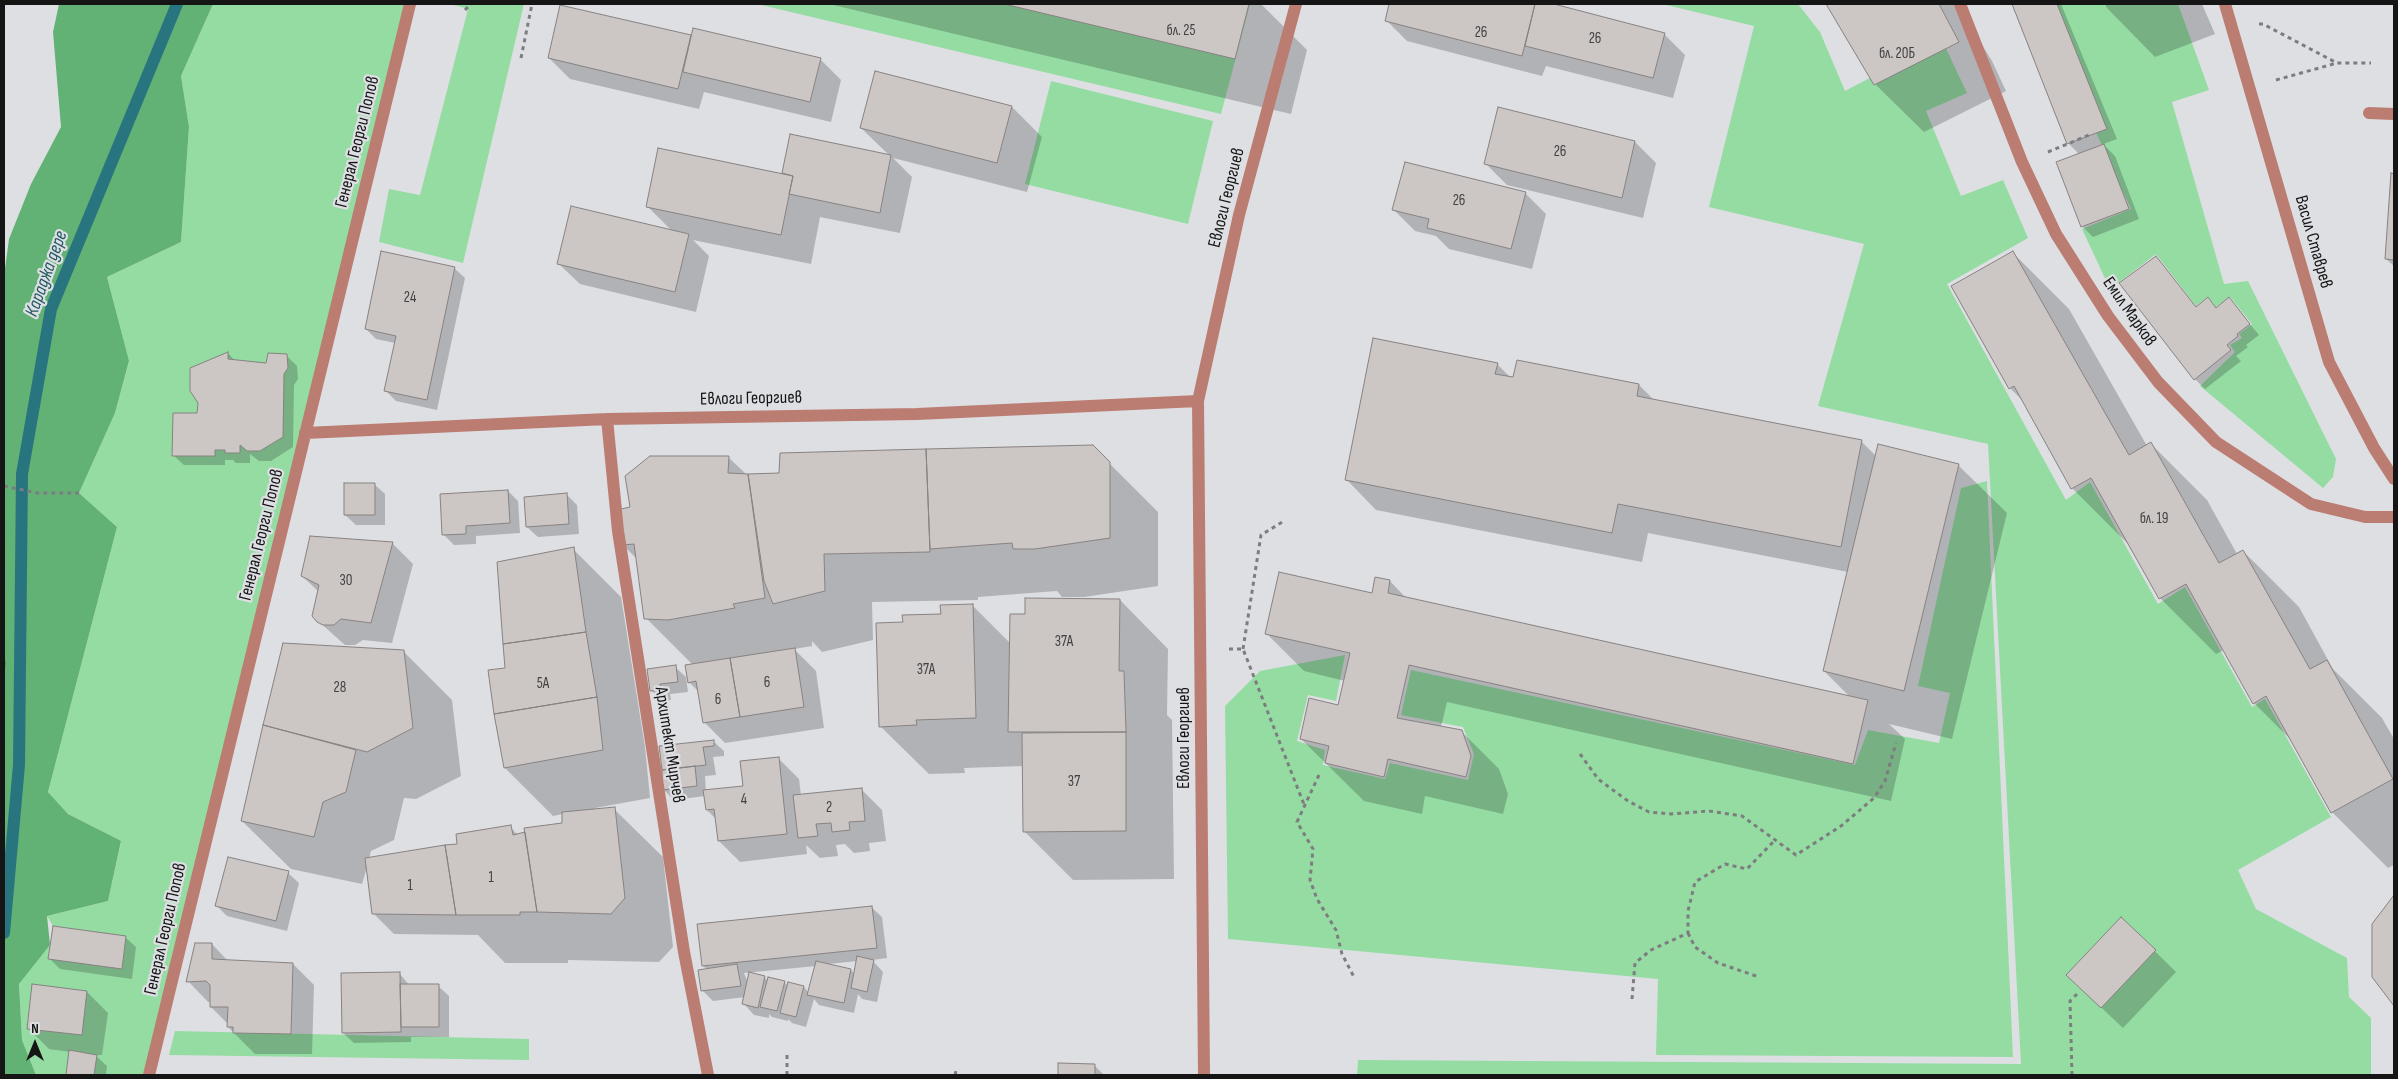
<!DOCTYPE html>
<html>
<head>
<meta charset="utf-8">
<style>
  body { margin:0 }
  #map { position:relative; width:2398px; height:1079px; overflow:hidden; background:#dedfe3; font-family:"Sofia Sans Condensed",sans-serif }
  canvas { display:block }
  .frame { position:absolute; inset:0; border:5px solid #151516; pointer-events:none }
  .north { position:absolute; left:10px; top:1019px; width:50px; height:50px; -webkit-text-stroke:4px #dedfe3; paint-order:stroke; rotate:0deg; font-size:14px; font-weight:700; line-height:20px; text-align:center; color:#151516 }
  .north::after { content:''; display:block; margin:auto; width:18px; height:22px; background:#151516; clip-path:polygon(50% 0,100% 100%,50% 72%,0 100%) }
</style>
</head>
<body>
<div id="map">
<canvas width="2398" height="1079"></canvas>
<div class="frame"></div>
<div class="north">N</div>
</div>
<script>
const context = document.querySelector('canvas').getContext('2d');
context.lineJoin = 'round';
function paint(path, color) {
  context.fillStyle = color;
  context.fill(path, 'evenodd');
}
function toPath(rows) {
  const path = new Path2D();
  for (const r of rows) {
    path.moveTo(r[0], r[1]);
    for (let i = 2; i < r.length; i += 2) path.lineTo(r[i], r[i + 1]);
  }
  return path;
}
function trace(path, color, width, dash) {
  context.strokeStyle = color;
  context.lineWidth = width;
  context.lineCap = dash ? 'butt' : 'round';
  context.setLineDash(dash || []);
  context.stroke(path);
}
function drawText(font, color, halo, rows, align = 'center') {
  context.font = font + ' "Sofia Sans Condensed",sans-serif';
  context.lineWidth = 4.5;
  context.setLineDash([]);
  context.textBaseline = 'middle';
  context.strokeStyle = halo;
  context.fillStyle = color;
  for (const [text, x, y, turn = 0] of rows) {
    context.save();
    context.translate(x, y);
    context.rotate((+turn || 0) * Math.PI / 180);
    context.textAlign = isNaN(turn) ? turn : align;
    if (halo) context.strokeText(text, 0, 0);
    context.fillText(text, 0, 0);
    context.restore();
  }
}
const green = toPath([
  [213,4,410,4,149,1075,36,1075,22,1040,19,984,50,945,53,926,47,916,108,901,121,842,68,814,48,792,117,527,79,493,115,413,129,362,107,277,181,242,189,127,181,76],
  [450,4,524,4,463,263,379,242,389,189,420,195,468,9],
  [757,4,1250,4,1221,114],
  [1662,4,1798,4,1820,32,1845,91,1942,40,1967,93,1926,111,1961,196,2003,180,2028,238,1947,284,2066,500,2090,482,2158,604,2185,587,2252,707,2265,699,2331,817,2238,870,2256,909,2347,958,2349,997,2371,1018,2371,1075,1357,1075,1358,1060,2021,1064,1988,444,1818,406,1864,244,1709,207,1754,26],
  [2037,4,2178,4,2209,90,2172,102,2224,284,2248,281,2336,459,2333,477,2323,488,2200,386,2235,352,2230,345,2242,338,2239,334,2252,324,2230,297,2216,307,2208,297,2196,306,2156,254,2110,289,2082,229,2131,209],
  [1051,81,1213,121,1188,224,1025,184],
  [1987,481,2013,1057,1656,1055,1658,979,1228,939,1225,706,1260,671,1345,655,1336,701,1308,695,1297,741,1325,750,1323,765,1385,779,1390,763,1468,780,1474,754,1463,727,1401,715,1411,670,1855,765,1868,730,1939,743,1950,693,1918,686,1961,488],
  [175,1031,529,1039,529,1060,169,1055]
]);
const forest = toPath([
  [59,4,213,4,181,76,189,127,181,242,107,277,129,361,115,413,79,493,117,527,48,792,68,814,121,841,108,901,47,916,50,945,19,984,22,1040,36,1075,4,1075,4,276,9,239,31,184,61,127,53,32]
]);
const shadow = toPath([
  [829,4,1261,4,1307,50,1291,114],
  [1390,4,1547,4,1664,34,1685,55,1673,98,1546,66,1542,76,1407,41,1386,20],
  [1828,4,1957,4,1992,61,2006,91,1924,132,1875,84],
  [2012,4,2061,4,2117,139,2103,144,2115,156,2139,219,2093,237,2082,226,2080,155,2068,143],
  [2105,4,2202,4,2215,34,2155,57,2107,8],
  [561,6,692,37,820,59,841,80,831,122,704,92,699,109,570,79,549,58],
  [1012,107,1042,137,1027,192,893,158,912,177,900,233,820,217,811,264,693,240,709,256,696,312,580,284,559,264,672,231,647,206,786,176,783,173,890,156,861,128],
  [1635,142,1656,163,1643,218,1507,185,1486,164],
  [2392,175,2394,175,2394,266,2386,259],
  [1525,193,1546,214,1532,269,1449,249,1436,236,1415,231,1394,210],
  [2013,253,2069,309,2147,446,2151,444,2207,500,2237,554,2243,551,2299,607,2333,669,2382,718,2394,739,2394,865,2388,868,2332,812,2294,743,2254,703,2224,650,2216,654,2160,598,2128,544,2072,488,2025,403,2010,388],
  [2156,257,2197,308,2208,299,2217,308,2229,299,2259,335,2246,345,2248,347,2236,356,2241,361,2205,389,2195,379],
  [454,268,465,278,437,410,396,401,386,391,395,343,376,339,366,329],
  [228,353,235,361,267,364,286,355,297,366,298,379,294,385,293,447,271,461,259,461,250,454,250,463,236,463,233,460,225,460,225,465,184,465,173,455,198,414],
  [1497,364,1511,378,1639,385,1654,400,1861,441,1876,456,1958,465,2007,513,1952,739,1889,724,1905,739,1891,801,1447,702,1441,727,1461,731,1499,769,1508,794,1503,814,1425,796,1422,814,1364,801,1301,739,1339,706,1345,681,1304,671,1266,633,1373,594,1390,581,1406,598,1851,698,1824,671,1848,572,1648,533,1642,562,1376,510,1346,479],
  [1092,446,1158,512,1158,586,1084,597,1062,597,1057,591,978,597,978,600,872,602,873,640,822,652,812,641,812,646,794,649,816,671,824,728,725,743,704,722,699,692,689,682,693,665,646,618,637,559,623,545,631,508,728,457,746,474,780,474,781,455],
  [374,484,385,494,385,525,356,525,345,515],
  [508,491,518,501,520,533,476,536,476,544,454,545,443,534],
  [566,494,577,505,579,534,538,537,527,527],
  [392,543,413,564,392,643,363,640,355,645,345,645,318,621,319,592,302,576],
  [573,549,621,597,645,747,650,798,595,808,595,810,614,809,663,857,673,947,659,962,568,960,568,963,505,963,478,935,394,934,373,913,367,867,362,884,291,869,242,821,284,644,403,651,452,700,461,776,416,799,404,798,394,840,371,851,369,859,459,845,510,827,518,835,563,824,563,814,553,816,505,768,506,669],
  [1120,600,1168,649,1167,715,1172,720,1174,879,1073,880,1024,831,1024,766,964,768,965,773,929,774,880,726,904,623,972,605,1010,643,1027,615],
  [4,659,6,662,4,676],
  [675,667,686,677,688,692,670,694,671,700,662,701,651,690],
  [713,741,724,751,724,756,713,757,716,775,705,776,706,791,744,787,778,758,799,779,801,796,861,789,882,810,886,841,869,843,870,851,854,853,845,844,836,845,838,856,820,858,806,845,807,854,740,862,719,841,716,819,707,810,705,796,674,800,663,789,660,747],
  [288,873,299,883,287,931,227,916,217,906],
  [2394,897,2394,1004,2374,977,2373,925],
  [871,907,882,917,887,958,872,960,883,972,877,1002,862,999,858,994,854,1013,819,1005,814,999,806,1027,792,1023,788,1019,788,1021,772,1017,769,1014,769,1018,754,1015,744,1004,745,997,713,1001,703,991,708,970,703,966],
  [858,961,855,974,851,970,828,964],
  [816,966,809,993,804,987,789,983,788,986,784,982,768,981,764,977,748,983,744,973],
  [2121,918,2176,972,2123,1028,2088,995],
  [125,937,136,947,132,979,60,969,50,959],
  [212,944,228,961,293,964,314,985,312,1054,255,1054,228,1027,228,1024,211,1007,211,1002,208,1002,188,981],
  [399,973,410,986,438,986,449,996,449,1037,411,1037,411,1042,354,1043,343,1033],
  [33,986,87,992,108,1013,102,1055,95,1055,107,1066,106,1075,67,1075,70,1052,49,1049,28,1028],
  [1059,1064,1095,1066,1104,1075,1059,1075]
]);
const stream = toPath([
  [4,933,19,765,22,474,51,309,177,4]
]);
const building = toPath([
  [1004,4,1249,4,1235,59,1004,4],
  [1389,4,1535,4,1522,56,1385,21,1389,4],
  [1535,4,1554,4,1665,33,1653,78,1525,46,1535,4],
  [1826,4,1939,4,1959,42,1874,85,1826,4],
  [2012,4,2057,4,2107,129,2067,144,2012,4],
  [560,5,691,35,678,89,548,58,560,5],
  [693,28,821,58,810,102,683,72,693,28],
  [875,71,1012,106,997,163,860,128,875,71],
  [1498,107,1635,141,1622,198,1484,164,1498,107],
  [790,134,891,155,880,213,789,194,793,176,782,173,790,134],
  [2104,144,2129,209,2081,227,2056,162,2104,144],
  [658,148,793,176,781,235,646,207,658,148],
  [1405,162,1526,192,1511,249,1427,228,1429,219,1392,210,1405,162],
  [2391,173,2394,174,2394,260,2385,259,2391,173],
  [571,206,689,234,675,292,557,264,571,206],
  [381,251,455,267,427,400,384,391,396,336,365,329,381,251],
  [2013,251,2129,455,2151,442,2219,563,2243,550,2310,669,2327,660,2393,779,2331,813,2266,696,2253,704,2186,584,2159,599,2091,478,2071,489,2014,386,2009,389,1951,286,2013,251],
  [2156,256,2196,307,2208,297,2216,308,2229,297,2250,324,2237,334,2238,336,2227,345,2231,350,2194,380,2119,283,2156,256],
  [1373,338,1498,363,1495,374,1513,377,1517,360,1639,384,1637,396,1862,440,1841,547,1618,504,1612,533,1345,480,1373,338],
  [228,352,228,359,266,363,268,353,287,354,288,368,284,374,283,437,260,451,247,451,240,445,240,453,225,453,225,450,215,450,215,456,172,456,173,413,197,413,198,403,190,391,190,368,228,352],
  [1878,444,1959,464,1904,691,1823,671,1878,444],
  [1093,445,1110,462,1110,538,1035,549,1013,549,1012,543,930,549,926,449,1093,445],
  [926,449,930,552,824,554,825,591,773,604,764,581,748,474,779,473,780,453,926,449],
  [650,456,729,456,728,473,748,474,765,598,733,604,735,608,668,620,644,619,634,544,622,545,617,510,630,507,625,476,650,456],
  [344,483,375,483,375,515,344,515,344,483],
  [508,490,510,523,466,526,466,534,442,535,440,494,508,490],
  [567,493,569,524,526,527,524,497,567,493],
  [310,536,393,542,371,623,341,619,334,625,323,625,317,622,312,616,319,585,301,576,310,536],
  [574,547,586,632,503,644,497,562,574,547],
  [1279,572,1372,593,1375,577,1390,580,1388,593,1868,700,1853,764,1409,665,1397,718,1462,730,1471,756,1466,777,1388,759,1384,777,1325,763,1329,746,1300,739,1309,698,1338,705,1350,653,1265,634,1279,572],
  [1025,598,1120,599,1119,671,1124,671,1126,732,1008,732,1010,614,1025,614,1025,598],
  [973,604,976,718,916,720,917,725,879,727,876,623,903,622,902,615,941,614,940,605,973,604],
  [586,632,597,697,494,714,488,670,505,668,503,644,586,632],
  [283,643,404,650,413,728,367,752,263,725,283,643],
  [795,648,804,707,740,717,730,658,795,648],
  [730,658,740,717,703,723,696,681,688,683,685,665,730,658],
  [676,665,678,682,660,684,661,690,650,691,647,669,676,665],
  [597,697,603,750,504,768,494,714,597,697],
  [263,725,356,750,346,792,323,802,314,837,241,821,263,725],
  [1126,732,1126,831,1023,832,1022,733,1126,732],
  [714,740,714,746,703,747,706,765,662,770,659,746,714,740],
  [779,757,787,834,718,841,714,809,706,810,703,790,743,786,740,761,779,757],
  [695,766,697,786,662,790,662,770,695,766],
  [862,788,865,821,849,822,850,830,832,832,831,823,816,824,818,836,798,838,793,795,862,788],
  [615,807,625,898,611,914,537,912,524,828,562,823,562,812,615,807],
  [511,825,513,835,525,832,537,912,520,912,520,915,456,915,445,845,457,844,456,834,511,825],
  [445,845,456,915,372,914,365,858,445,845],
  [228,857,289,871,276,921,215,906,228,857],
  [2394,895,2394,1006,2372,977,2372,924,2394,895],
  [872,906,877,948,702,966,697,924,872,906],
  [2121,917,2156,950,2101,1008,2066,975,2121,917],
  [53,926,126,936,122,969,48,959,53,926],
  [195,943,212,943,212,959,293,963,291,1034,233,1033,233,1027,227,1027,228,1007,210,1007,210,985,206,981,186,982,195,943],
  [857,956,874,960,867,992,851,988,857,956],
  [816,961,851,969,844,1003,807,995,816,961],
  [737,964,741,986,701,991,698,970,737,964],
  [400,972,401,1032,342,1033,341,973,400,972],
  [749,972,765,976,758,1008,742,1004,749,972],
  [768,977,785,981,777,1011,760,1007,768,977],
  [788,982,804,986,796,1017,780,1013,788,982],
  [32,984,87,991,82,1035,27,1029,32,984],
  [400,984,439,984,439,1027,401,1027,400,984],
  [69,1050,97,1055,94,1075,66,1075,69,1050],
  [1058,1063,1095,1064,1095,1075,1058,1075,1058,1063]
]);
const path = toPath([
  [465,10,471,4],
  [2259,24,2263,24,2337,63,2371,63],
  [521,58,532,4],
  [2276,80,2337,63],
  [2048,152,2089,135],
  [4,486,37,493,79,493],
  [1229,649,1243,649,1305,807],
  [1243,649,1261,535,1284,521],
  [1580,754,1598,779,1628,801,1649,812,1671,814,1709,811,1742,816,1796,855,1841,826,1874,798,1885,781,1896,743],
  [1319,775,1297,822,1313,849,1310,880,1317,899,1336,930,1342,954,1354,977],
  [1688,933,1695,947,1718,963,1759,977],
  [1632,999,1635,963,1651,950,1688,933,1688,911,1695,882,1725,864,1747,869,1775,840],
  [787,1055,787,1075],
  [955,1075,956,1071],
  [2072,1075,2070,1001,2077,994]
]);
const minor = toPath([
  [1960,4,2022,162,2056,234,2108,316,2158,382,2216,442,2311,504,2365,517,2394,517],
  [2225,4,2329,362,2374,448,2394,479],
  [2369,113,2394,114],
  [607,419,618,531,684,952,708,1075],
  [305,433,607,419,917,414,1198,401],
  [149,1075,410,4],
  [1204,1075,1198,401,1239,215,1296,4]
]);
const numberNames = [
  ["бл. 25",1181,31],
  ["26",1481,33],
  ["26",1595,39],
  ["бл. 20Б",1897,54],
  ["26",1560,152],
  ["26",1459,201],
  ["24",410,298],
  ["бл. 19",2154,519],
  ["30",346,581],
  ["37А",1064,642],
  ["37А",926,670],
  ["6",767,683],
  ["5А",543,684],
  ["28",340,688],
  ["6",718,700],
  ["37",1074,782],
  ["4",744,800],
  ["2",829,808],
  ["1",491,878],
  ["1",410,886]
];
const streetNames = [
  ["Генерал Георги Попов",358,142,-76],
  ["Евлоги Георгиев",1227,198,-76],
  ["Васил Ставрев",2313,242,74],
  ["Емил Марков",2129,312,55],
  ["Евлоги Георгиев",751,399,-1],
  ["Генерал Георги Попов",262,535,-76],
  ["Евлоги Георгиев",1184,738,-90],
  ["Архитект Мирчев",669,745,81],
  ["Генерал Георги Попов",166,929,-77]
];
const waterNames = [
  ["Караджа дере",47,274,-70]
];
paint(green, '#95dca3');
paint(forest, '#61b274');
paint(shadow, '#0003');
trace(stream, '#29757f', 12);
paint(building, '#ccc7c5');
trace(building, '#878281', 1);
trace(path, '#7d7d80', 3, [4, 4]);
trace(minor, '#bb7c72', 12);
drawText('15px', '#434242', null, numberNames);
drawText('18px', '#151516', '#dedfe3', streetNames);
drawText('italic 19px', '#205a62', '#dedfe3', waterNames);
</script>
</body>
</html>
